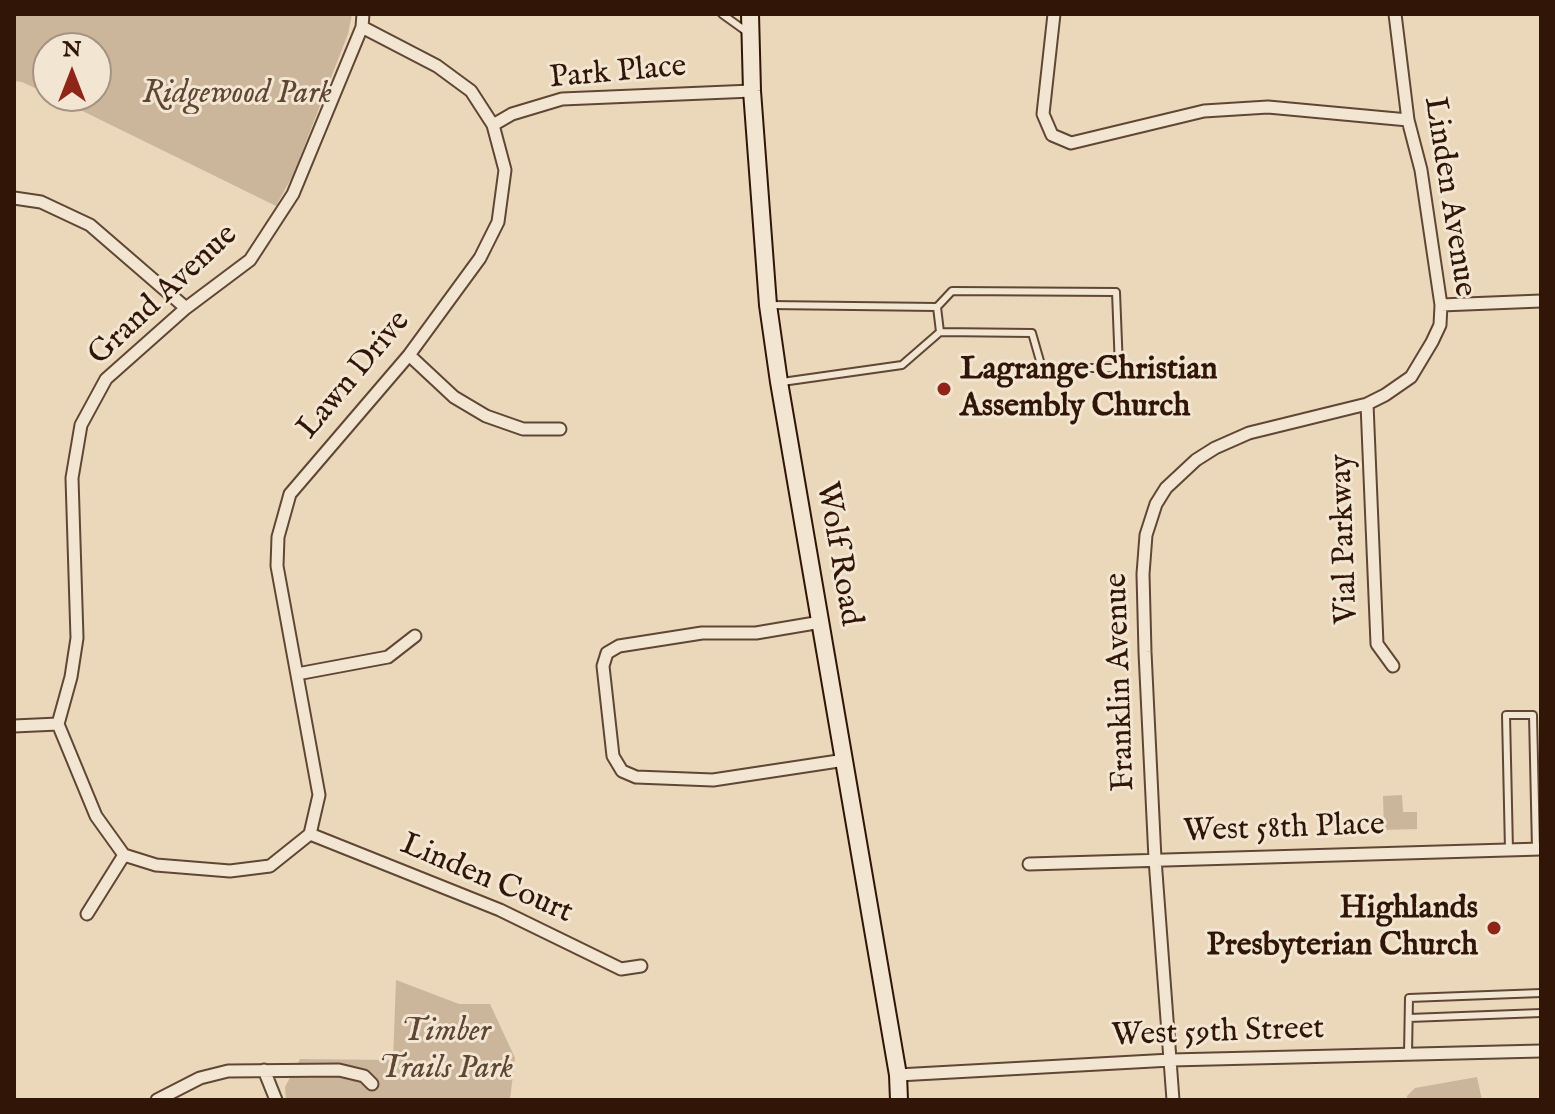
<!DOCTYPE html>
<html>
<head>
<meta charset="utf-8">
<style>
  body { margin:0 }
  #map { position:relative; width:1555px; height:1114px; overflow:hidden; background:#ebd7b9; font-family:"IM FELL English",serif }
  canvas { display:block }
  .frame { position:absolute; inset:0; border:16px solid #311607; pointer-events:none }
  .north { position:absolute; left:32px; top:32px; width:80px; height:80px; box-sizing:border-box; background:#f2e5d2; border:2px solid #a59281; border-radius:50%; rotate:0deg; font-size:22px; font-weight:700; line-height:32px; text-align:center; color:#311607 }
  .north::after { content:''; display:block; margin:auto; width:28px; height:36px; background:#8f2418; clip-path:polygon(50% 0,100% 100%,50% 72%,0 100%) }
</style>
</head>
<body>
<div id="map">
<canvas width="1555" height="1114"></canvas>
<div class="frame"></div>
<div class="north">N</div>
</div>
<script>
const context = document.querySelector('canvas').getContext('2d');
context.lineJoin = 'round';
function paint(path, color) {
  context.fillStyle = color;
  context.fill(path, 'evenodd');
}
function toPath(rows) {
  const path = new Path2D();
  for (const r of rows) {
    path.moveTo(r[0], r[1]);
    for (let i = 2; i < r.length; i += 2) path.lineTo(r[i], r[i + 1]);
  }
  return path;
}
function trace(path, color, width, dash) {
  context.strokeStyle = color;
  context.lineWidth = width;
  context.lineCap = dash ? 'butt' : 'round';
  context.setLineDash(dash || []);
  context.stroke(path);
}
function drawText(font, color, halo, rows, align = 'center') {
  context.font = font + ' "IM FELL English",serif';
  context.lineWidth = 6;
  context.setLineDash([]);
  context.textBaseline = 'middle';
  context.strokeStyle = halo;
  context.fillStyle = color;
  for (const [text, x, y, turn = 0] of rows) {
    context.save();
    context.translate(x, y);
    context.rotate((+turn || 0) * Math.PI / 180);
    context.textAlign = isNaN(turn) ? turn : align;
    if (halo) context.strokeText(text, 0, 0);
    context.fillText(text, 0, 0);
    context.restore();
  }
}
const green = toPath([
  [14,14,352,14,348,34,293,175,276,206,52,96,96,96,96,48,48,48,48,94,22,82,14,81],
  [1402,795,1403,812,1417,812,1417,829,1384,830,1383,796],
  [396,980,459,1004,490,1004,515,1058,510,1100,286,1100,285,1087,300,1059,393,1060],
  [1477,1077,1482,1100,1407,1100,1407,1096,1415,1088]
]);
const service = toPath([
  [722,14,747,32],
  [770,305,937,307,952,291,1116,292,1119,368,1042,368,1032,333,940,332,937,307],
  [782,382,902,365,940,332],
  [1509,850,1506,715,1533,715,1536,849],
  [1409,1018,1541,1013],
  [1408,1054,1409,998,1541,993]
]);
const minor = toPath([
  [1054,14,1043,114,1052,135,1071,143,1204,111,1268,107,1408,120],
  [493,125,512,114,562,99,752,91],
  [14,198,41,202,90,225,186,308],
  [1441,305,1541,301],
  [409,355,454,397,486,416,523,429,560,429],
  [1367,404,1377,644,1393,666],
  [821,622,756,633,702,633,619,646,607,653,603,666,613,756,622,771,636,777,713,780,845,760],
  [297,674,388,657,415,636],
  [14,726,58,724],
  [310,834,319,795,277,566,278,537,290,494,409,355,480,258,498,222,505,170,493,125,471,91,437,66,362,27],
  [310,834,500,910,621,969,641,966],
  [124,855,96,816,58,724,71,677,77,638,72,478,81,425,106,379,186,308,250,260,293,194,362,27,363,14],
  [124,855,156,865,230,871,270,866,310,834],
  [1029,864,1541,849],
  [87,914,124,855],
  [264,1070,276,1100],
  [898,1075,1171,1060,1541,1051],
  [157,1100,200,1078,228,1071,339,1070,364,1076,372,1084],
  [1173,1100,1155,859,1145,652,1143,574,1146,535,1156,504,1166,488,1196,460,1215,448,1249,433,1367,404,1385,395,1411,377,1432,342,1440,325,1441,305,1421,170,1408,120,1395,14]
]);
const secondary = toPath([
  [750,14,752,91,768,305,779,382,898,1075,899,1100]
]);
const markers = [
  [944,389,8,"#8f2418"],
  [1494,928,8,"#8f2418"]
];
const streetNames = [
  ["Park Place",618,74,-5],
  ["Linden Avenue",1448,197,81],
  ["Grand Avenue",164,296,-43],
  ["Lawn Drive",355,376,-50],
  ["Vial Parkway",1346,539,-92],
  ["Wolf Road",837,554,80],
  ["Franklin Avenue",1122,682,-92],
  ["West 58th Place",1284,830,-2],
  ["Linden Court",486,880,23],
  ["West 59th Street",1218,1034,-2]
];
const parkNames = [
  ["Ridgewood Park",237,95],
  ["Timber",446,1033],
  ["Trails Park",446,1070]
];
const poiNames = [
  ["Lagrange Christian",960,371],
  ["Assembly Church",960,408],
  ["Highlands",1478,910,"right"],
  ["Presbyterian Church",1478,947,"right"]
];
paint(green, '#cbb69b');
trace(service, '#604634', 10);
trace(minor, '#604634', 15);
trace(secondary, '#311607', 20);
trace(service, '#f2e5d2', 6);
trace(minor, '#f2e5d2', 11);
trace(secondary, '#f2e5d2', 16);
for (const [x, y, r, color] of markers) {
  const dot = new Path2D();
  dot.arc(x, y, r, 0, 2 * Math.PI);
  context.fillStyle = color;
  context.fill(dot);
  trace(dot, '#f2e5d2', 3);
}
drawText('32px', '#311607', '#f2e5d2', streetNames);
drawText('italic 32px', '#5f4633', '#f2e5d2', parkNames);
drawText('bold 32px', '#311607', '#f2e5d2', poiNames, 'left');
</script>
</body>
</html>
